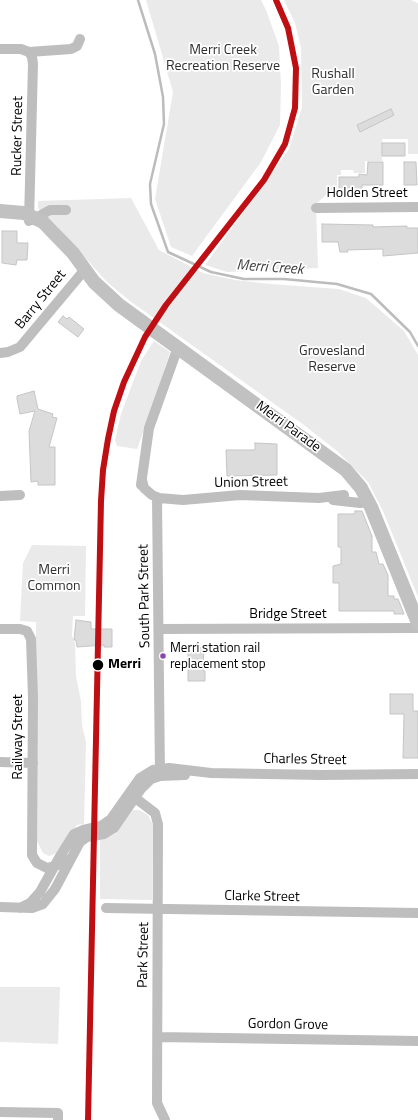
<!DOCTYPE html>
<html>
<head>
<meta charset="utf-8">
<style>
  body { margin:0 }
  canvas { display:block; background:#fff }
</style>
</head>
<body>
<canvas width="418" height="1120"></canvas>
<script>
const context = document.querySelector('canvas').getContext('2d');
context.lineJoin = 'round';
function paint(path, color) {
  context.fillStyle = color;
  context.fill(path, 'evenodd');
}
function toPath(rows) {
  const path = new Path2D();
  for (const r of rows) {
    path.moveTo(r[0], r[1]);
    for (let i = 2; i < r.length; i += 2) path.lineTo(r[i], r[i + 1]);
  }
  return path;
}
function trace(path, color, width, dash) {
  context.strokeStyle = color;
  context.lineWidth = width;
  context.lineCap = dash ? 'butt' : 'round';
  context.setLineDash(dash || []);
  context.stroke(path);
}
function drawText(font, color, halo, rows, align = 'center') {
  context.font = font + ' "Titillium Web",sans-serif';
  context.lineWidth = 3.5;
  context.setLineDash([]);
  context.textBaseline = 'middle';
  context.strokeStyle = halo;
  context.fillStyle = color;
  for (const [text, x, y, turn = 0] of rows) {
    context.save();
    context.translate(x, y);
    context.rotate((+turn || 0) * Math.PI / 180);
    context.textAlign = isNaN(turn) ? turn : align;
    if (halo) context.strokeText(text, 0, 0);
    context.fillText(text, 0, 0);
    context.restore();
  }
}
const green = toPath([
  [146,0,261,0,266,10,279,46,281,85,280,125,261,162,192,256,171,247,155,199,173,92],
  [284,0,411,0,418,3,418,154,408,154,408,139,382,139,382,161,365,161,365,173,354,173,353,170,341,170,341,175,337,175,337,193,328,193,316,204,318,268,227,272,205,265,289,149,302,107,301,48,295,23],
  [131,198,159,250,203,273,235,280,271,284,339,289,366,298,404,331,418,355,418,597,383,511,368,482,337,451,304,425,130,301,107,282,55,224,38,208,38,201],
  [154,341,170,352,153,405,137,449,117,446,115,440,121,414,141,361],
  [32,545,86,546,85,616,73,616,72,636,75,643,76,676,81,701,82,725,86,742,84,824,77,825,57,853,49,856,43,853,36,839,36,622,20,621,23,563],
  [133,810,139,810,148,815,153,825,152,900,100,899,100,840,115,834],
  [0,987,60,987,58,1044,0,1042]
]);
const stream = toPath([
  [138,0,155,54,163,97,164,124,150,184,151,204,168,252,211,272,244,279,284,279,337,284,371,294,410,332,418,346]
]);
const building = toPath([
  [391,109,394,115,360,132,357,125,391,109],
  [382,143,405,143,405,156,382,156,382,143],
  [368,162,383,162,383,185,362,185,362,190,339,190,339,177,359,177,359,174,367,175,368,162],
  [404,162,416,162,417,185,404,185,404,162],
  [322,224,373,225,373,227,407,226,407,228,418,228,418,253,383,256,383,249,347,250,348,252,340,252,338,242,322,242,322,224],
  [2,231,17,231,17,243,28,243,27,260,17,260,16,265,2,263,2,231],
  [63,316,67,319,69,317,84,329,78,337,58,322,63,316],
  [34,391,38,409,53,414,52,417,57,418,49,447,55,447,55,485,38,485,38,481,31,482,29,431,35,411,20,414,17,399,17,396,34,391],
  [255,443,277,444,277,475,227,476,226,450,255,450,255,443],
  [355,511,362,511,372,536,372,552,376,552,379,564,383,564,388,575,388,596,394,596,394,599,398,599,404,614,394,614,394,611,339,611,339,583,333,583,333,566,341,564,341,547,338,547,338,514,355,514,355,511],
  [76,620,91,622,91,629,112,629,112,647,104,647,104,645,77,647,76,640,74,640,76,620],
  [204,647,203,671,205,671,205,681,188,681,188,648,204,647],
  [390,694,413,694,413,711,418,711,418,758,403,758,404,714,390,714,390,694]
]);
const minor = toPath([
  [0,49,21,49,29,52,71,49,77,46,80,39],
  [316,208,418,207],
  [32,220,50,210,66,210],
  [29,221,33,64,32,57,29,52],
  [0,353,8,352,20,347,82,273],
  [142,480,144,488,152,495,159,498,183,500,240,495,319,498,344,495],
  [141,485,149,428,178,347],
  [0,496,20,495],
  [157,497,160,776],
  [333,500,360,503,369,502],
  [0,629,20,629,27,631,31,639,33,697,32,855,37,863,47,868,62,864,70,859],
  [159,629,418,628],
  [0,762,33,763],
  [130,794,155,813,158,824,157,1103,165,1120],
  [0,907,32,908,43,904,55,889,80,842,87,837,104,834,114,828,141,789,151,779,160,776,185,775],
  [20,908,30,903,40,892,59,858,74,834,83,830,101,826,111,819,140,778,153,770,169,768,211,773,321,775,418,774],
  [106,908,418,913],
  [158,1037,418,1041],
  [0,1112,58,1113,58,1120]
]);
const secondary = toPath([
  [0,211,24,213,43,222,73,253,94,282,119,305,346,470,361,488,371,507,418,623]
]);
const rail1 = toPath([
  [88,1120,101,501,103,470,108,439,114,411,124,382,145,337,166,305,264,180,285,144,295,108,296,68,288,28,276,0]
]);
const markers = [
  [163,656,3.5,"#8e44ad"],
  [98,665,6,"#000"]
];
const busNames = [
  ["Merri station rail",170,649],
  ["replacement stop",170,665]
];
const parkNames = [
  ["Merri Creek",223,51],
  ["Recreation Reserve",223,67],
  ["Rushall",333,75],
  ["Garden",333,91],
  ["Grovesland",332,352],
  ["Reserve",332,368],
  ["Merri",54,571],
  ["Common",54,587]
];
const streetNames = [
  ["Rucker Street",18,136,-89],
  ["Holden Street",367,194],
  ["Barry Street",41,300,-51],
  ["Merri Parade",288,427,36],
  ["Union Street",251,483,-1],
  ["South Park Street",145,596,-91],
  ["Bridge Street",288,615],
  ["Railway Street",19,737,-90],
  ["Charles Street",305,760,1],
  ["Clarke Street",262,897,1],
  ["Park Street",144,955,-89],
  ["Gordon Grove",288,1025,1]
];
const stopNames = [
  ["Merri",108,665]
];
const waterNames = [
  ["Merri Creek",270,268,4]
];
paint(green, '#eaeaea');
trace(stream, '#bcbcbc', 2.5);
paint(building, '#dcdcdc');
trace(building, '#c5c5c5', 1);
trace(minor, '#bebebe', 10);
trace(secondary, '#c1c1c1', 14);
trace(rail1, '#be1014', 6);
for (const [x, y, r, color] of markers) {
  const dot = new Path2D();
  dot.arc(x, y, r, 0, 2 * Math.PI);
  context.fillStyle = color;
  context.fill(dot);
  trace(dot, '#fff', 1.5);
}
drawText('13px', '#000', '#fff', busNames, 'left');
drawText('14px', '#2f2f2f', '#fff', parkNames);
drawText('14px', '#000', '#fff', streetNames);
drawText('bold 14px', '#000', '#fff', stopNames, 'left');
drawText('italic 15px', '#404040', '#fff', waterNames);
</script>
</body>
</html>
